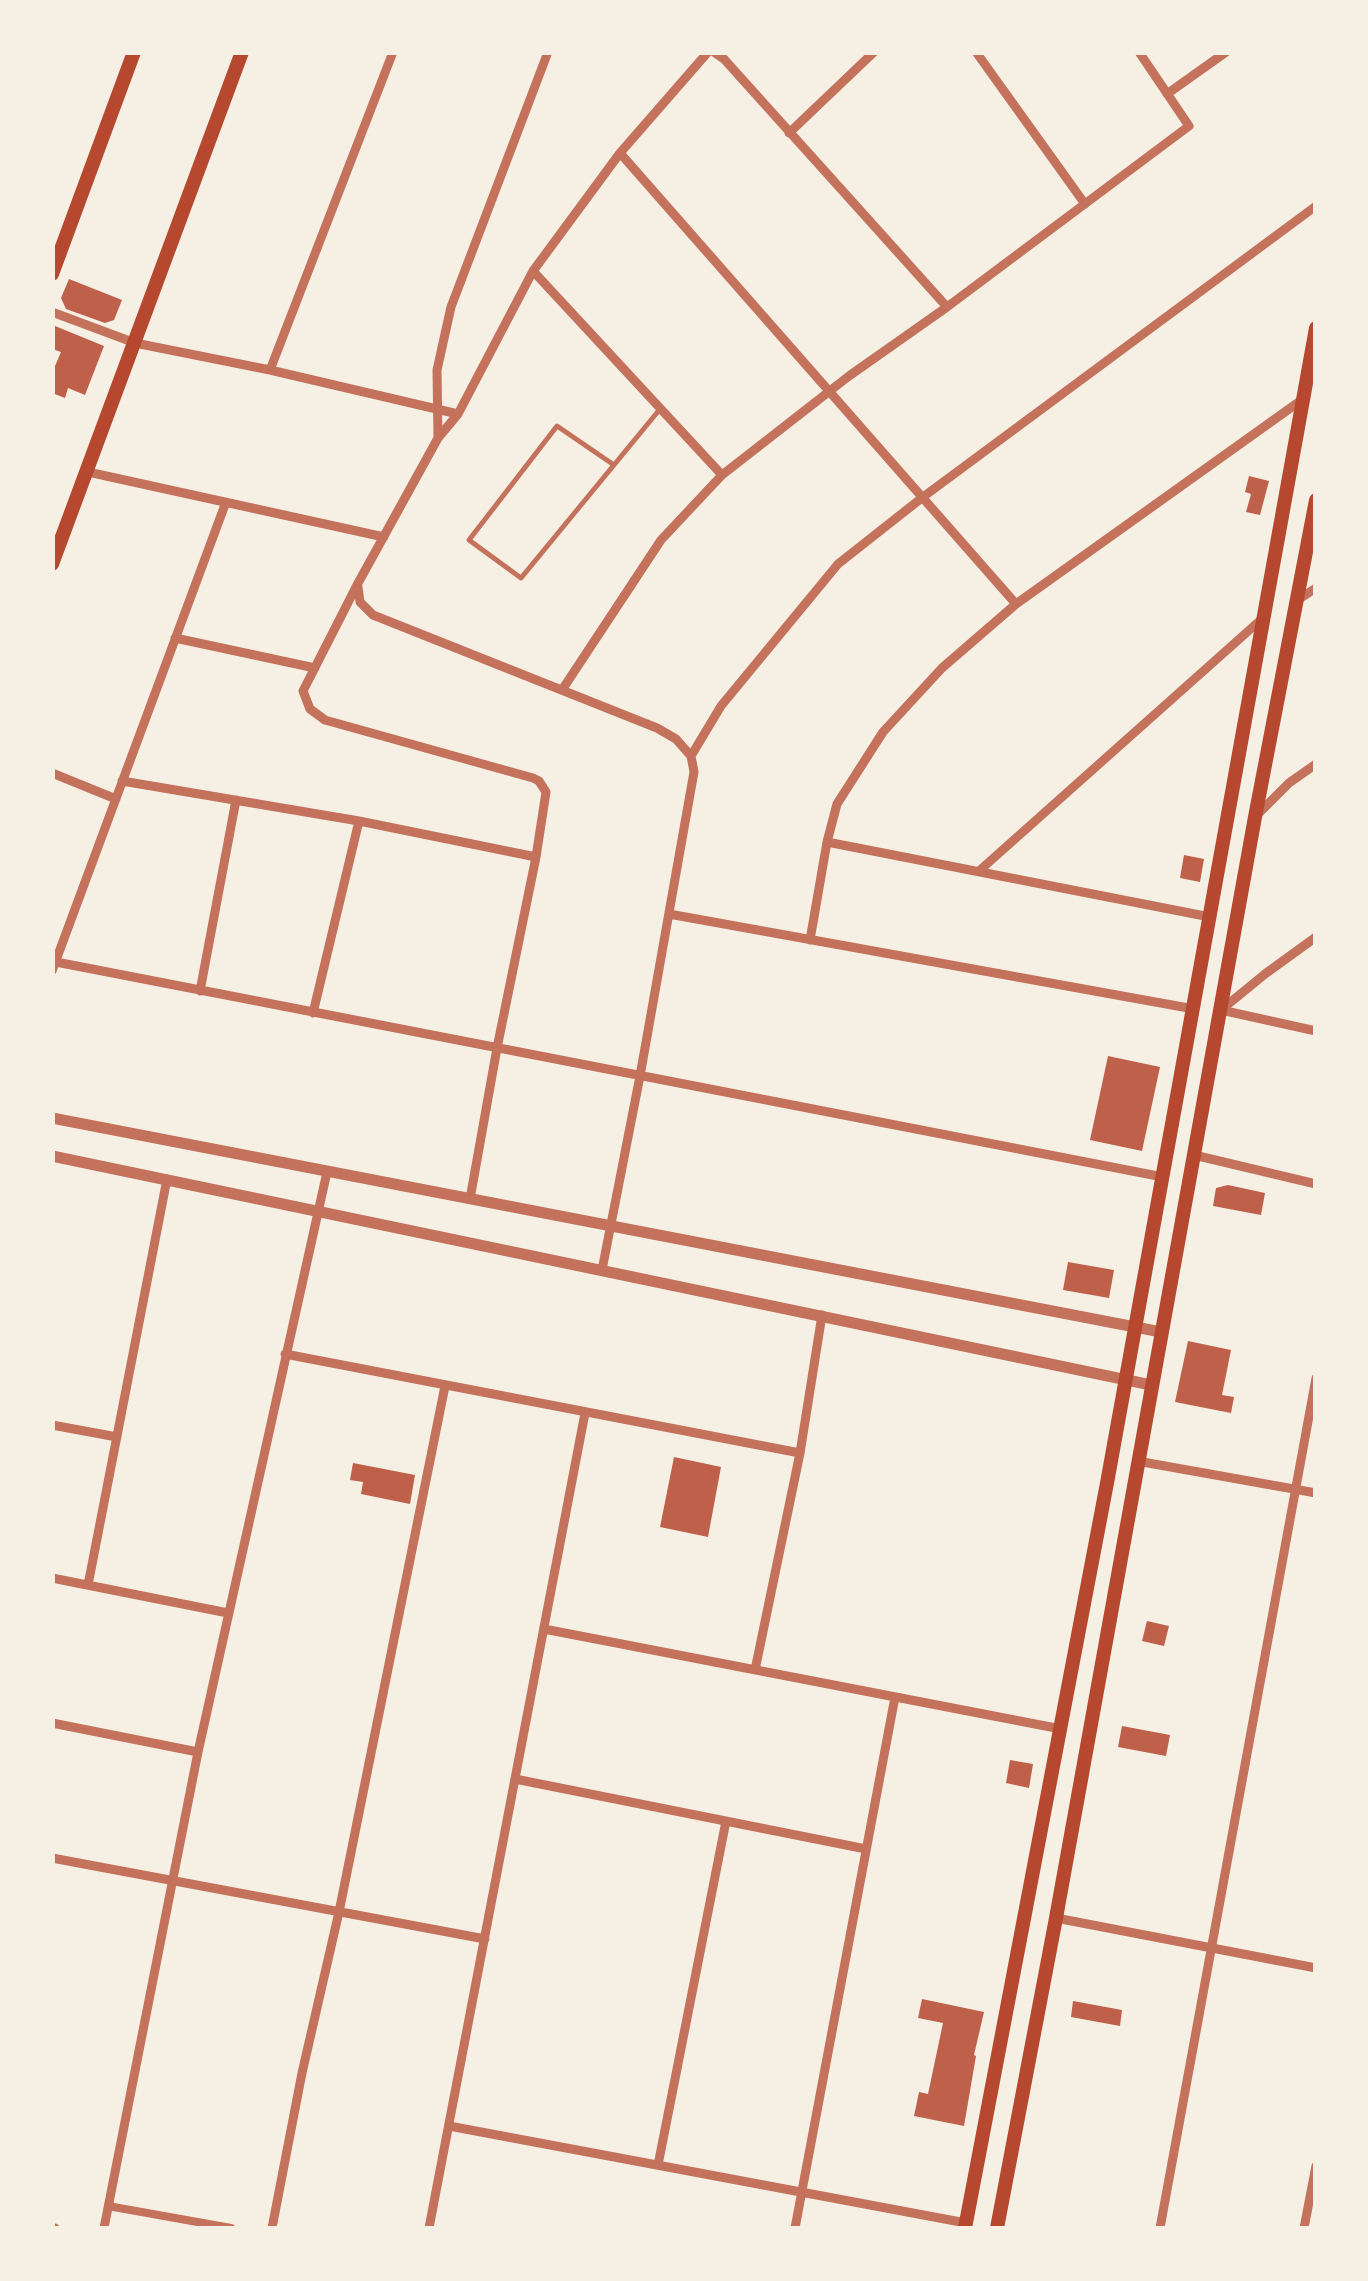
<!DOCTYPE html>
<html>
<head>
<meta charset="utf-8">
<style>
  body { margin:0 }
  #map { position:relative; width:1368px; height:2281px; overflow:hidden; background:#f6efe4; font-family:Roboto,sans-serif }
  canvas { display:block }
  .frame { position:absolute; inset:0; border:55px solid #f6efe4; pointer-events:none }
</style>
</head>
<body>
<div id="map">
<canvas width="1368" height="2281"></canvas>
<div class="frame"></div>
</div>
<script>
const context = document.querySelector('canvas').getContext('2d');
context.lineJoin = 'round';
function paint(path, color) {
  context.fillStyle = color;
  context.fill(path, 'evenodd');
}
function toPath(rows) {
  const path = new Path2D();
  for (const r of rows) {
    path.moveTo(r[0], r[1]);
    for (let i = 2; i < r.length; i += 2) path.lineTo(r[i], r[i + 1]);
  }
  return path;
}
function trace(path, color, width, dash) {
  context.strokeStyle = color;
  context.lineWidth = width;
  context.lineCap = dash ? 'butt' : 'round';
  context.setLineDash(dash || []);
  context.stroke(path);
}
const building = toPath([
  [69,279,122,300,114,320,105,323,66,309,61,298],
  [55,326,104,346,85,395,68,388,65,398,52,393,52,373,61,352,52,349,52,334],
  [1249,476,1269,481,1260,515,1246,512,1251,494,1245,492],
  [1184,855,1204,859,1200,882,1180,878],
  [1108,1056,1160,1067,1142,1151,1090,1140],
  [1228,1185,1265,1193,1261,1215,1213,1206,1216,1188],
  [1068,1262,1114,1270,1109,1298,1063,1290],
  [1188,1341,1231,1350,1222,1395,1234,1397,1231,1413,1175,1402],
  [674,1457,721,1467,708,1537,660,1527],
  [353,1463,415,1475,410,1504,361,1494,363,1482,350,1480],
  [1147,1621,1169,1626,1164,1646,1142,1641],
  [1122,1726,1170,1735,1166,1756,1118,1747],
  [1010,1760,1033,1764,1029,1788,1006,1783],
  [922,1999,984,2012,974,2055,976,2056,964,2126,914,2116,919,2092,928,2094,943,2023,918,2018],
  [1073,2001,1122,2010,1120,2026,1071,2017]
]);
const service = toPath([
  [614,465,557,426,469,540,521,578,660,409]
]);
const pedestrian = toPath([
  [108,2206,231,2228]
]);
const minor = toPath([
  [714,52,724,59,947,307],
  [976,52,1085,204],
  [1167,94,1226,52],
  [789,133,874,52],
  [620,153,1016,604],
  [533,271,722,475],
  [52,312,135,343,270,370,458,414],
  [270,370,393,52],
  [438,438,437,370,451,307,548,52],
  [88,472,384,537],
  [358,587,360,602,373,615,657,728,676,739,691,756,694,772,640,1076,602,1270],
  [1296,601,1316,588],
  [175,638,315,668],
  [562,690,661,540,722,475,849,376,947,307,1189,126,1139,52],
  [691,756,721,706,838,564,923,497,1316,206],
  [52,773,116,799],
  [122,781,359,821,536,857],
  [1257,815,1289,783,1316,764],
  [827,842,1210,917],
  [979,871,1264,617],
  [669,914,1194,1009],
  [810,940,827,842,837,804,883,732,942,668,1016,604,1303,399],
  [56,962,1163,1177],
  [52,971,226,502],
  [200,991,236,800],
  [1221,1010,1265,974,1316,937],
  [1221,1010,1316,1031],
  [313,1013,359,821],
  [1194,1155,1316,1184],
  [470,1199,497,1048,536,857,546,792,539,781,533,778,325,720,310,709,303,691,357,585,438,438,458,414,533,271,620,153,708,52],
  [285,1354,800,1453],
  [52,1425,117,1437],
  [1137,1461,1316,1493],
  [52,1578,228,1613],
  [88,1585,167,1179],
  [544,1629,1061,1729],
  [755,1670,800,1453,822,1315],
  [52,1723,198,1752],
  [515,1779,866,1849],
  [52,1858,485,1939],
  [1056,1918,1316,1968],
  [449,2126,966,2223],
  [658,2165,726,1821],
  [52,2228,55,2228],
  [104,2228,198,1752,327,1172],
  [272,2228,302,2073,339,1912,445,1386],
  [429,2228,585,1413],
  [795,2228,895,1697],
  [1160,2228,1316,1378],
  [1304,2228,1316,2166]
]);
const tertiary = toPath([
  [52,1118,1161,1332],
  [52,1156,1151,1385]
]);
const secondary = toPath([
  [52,274,134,52],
  [52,564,242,52],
  [965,2228,1107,1483,1316,328],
  [997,2228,1056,1918,1255,817,1316,500]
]);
paint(building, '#bf614a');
trace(service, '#c5725c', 5);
trace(pedestrian, '#c5725c', 8);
trace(minor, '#c5725c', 9);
trace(tertiary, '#c5725c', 11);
trace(secondary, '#b5482f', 14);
</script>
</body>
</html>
